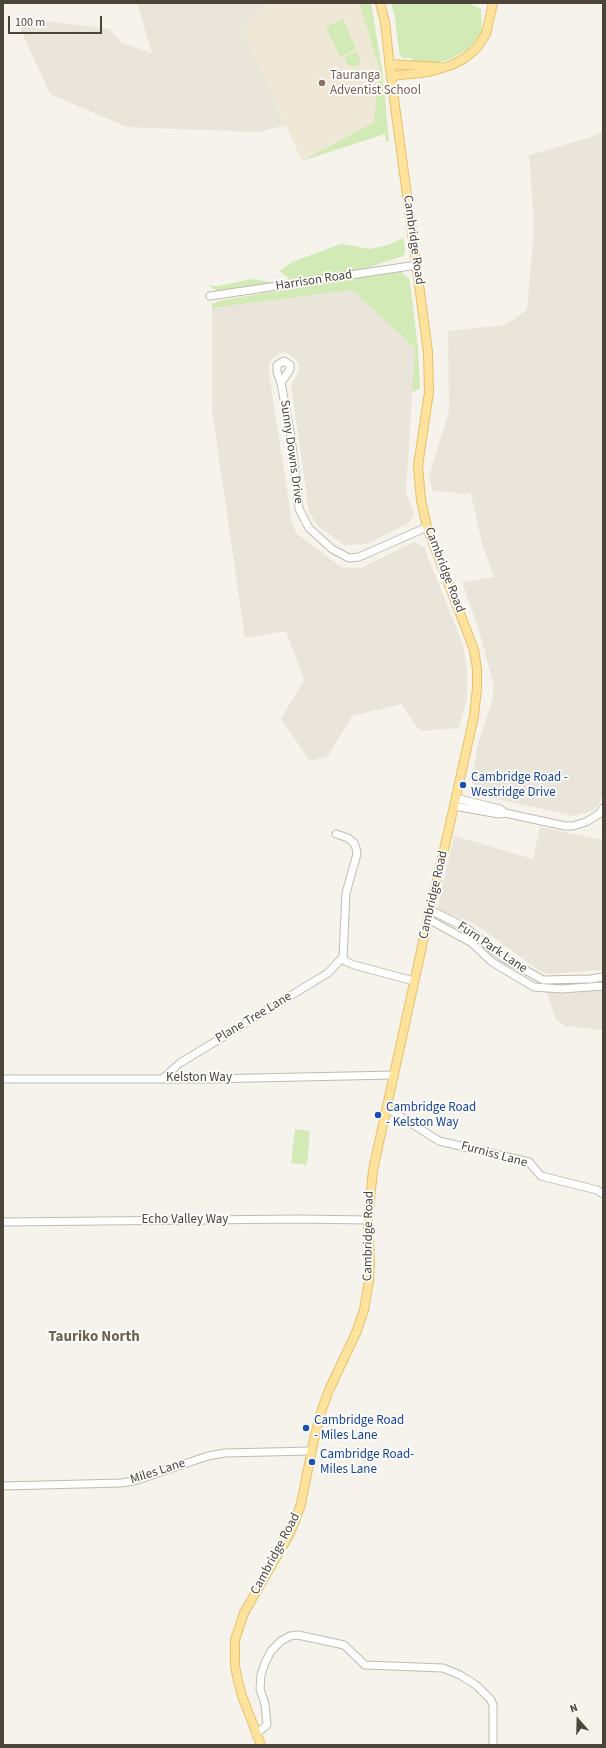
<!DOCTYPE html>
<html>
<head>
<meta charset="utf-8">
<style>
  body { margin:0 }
  #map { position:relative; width:606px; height:1748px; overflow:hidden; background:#f6f3ec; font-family:"Source Sans 3",sans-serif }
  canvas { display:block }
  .frame { position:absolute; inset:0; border:4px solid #4b4439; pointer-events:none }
  .north { position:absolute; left:558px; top:1700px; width:40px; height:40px; -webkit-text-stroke:3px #fff; paint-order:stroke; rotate:340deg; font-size:11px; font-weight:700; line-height:16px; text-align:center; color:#4b4439 }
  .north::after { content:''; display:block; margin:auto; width:14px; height:18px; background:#4b4439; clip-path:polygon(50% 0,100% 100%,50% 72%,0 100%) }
  .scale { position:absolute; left:8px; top:16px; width:94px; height:18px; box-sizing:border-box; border:2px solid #4b4439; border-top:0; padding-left:5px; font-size:12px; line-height:14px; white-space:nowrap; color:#4b4439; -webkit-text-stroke:3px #fff; paint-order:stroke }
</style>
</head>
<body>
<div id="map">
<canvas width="606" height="1748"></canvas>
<div class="frame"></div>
<div class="north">N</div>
<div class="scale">100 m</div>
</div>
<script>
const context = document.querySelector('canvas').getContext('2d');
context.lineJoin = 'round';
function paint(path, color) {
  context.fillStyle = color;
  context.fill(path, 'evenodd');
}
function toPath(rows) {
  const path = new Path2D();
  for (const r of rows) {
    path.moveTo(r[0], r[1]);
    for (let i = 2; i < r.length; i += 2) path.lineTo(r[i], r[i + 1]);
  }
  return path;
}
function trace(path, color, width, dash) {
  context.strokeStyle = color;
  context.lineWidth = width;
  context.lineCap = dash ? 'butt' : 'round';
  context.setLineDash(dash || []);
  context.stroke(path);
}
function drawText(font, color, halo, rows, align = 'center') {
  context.font = font + ' "Source Sans 3",sans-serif';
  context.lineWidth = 3.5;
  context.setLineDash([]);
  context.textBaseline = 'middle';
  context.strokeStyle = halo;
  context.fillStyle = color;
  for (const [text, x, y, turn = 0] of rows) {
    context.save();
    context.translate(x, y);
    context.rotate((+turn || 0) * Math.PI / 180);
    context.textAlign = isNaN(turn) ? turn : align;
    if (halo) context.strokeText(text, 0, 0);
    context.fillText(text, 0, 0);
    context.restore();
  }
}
const residential = toPath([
  [137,3,267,3,239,33,248,42,286,125,258,132,127,127,50,94,15,17,109,29,122,43,152,53],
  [603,132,603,791,601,800,594,810,575,816,474,794,472,787,477,747,493,698,493,682,478,627,462,582,494,577,482,544,471,494,432,491,429,477,449,411,448,331,505,325,527,310,534,227,529,155,588,138],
  [352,290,415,348,406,492,414,514,410,522,367,544,344,545,318,526,309,512,291,385,298,372,299,363,287,353,280,353,271,360,268,367,292,523,296,533,341,567,361,568,414,542,424,547,463,645,467,670,467,699,459,728,420,731,401,704,352,716,328,756,310,761,281,719,304,680,286,631,245,638,212,410,212,308],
  [540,827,603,840,602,970,549,974,538,970,474,923,437,910,454,836,533,859],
  [603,983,603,1030,565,1026,556,1020,545,988]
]);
const education = toPath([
  [267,3,359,3,379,67,374,122,302,161,248,42,239,33]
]);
const green = toPath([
  [359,3,371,3,382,69,389,141,386,142,385,134,302,161,374,122,379,67],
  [391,3,469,3,481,9,482,32,469,49,448,60,434,63,411,62,412,58,402,58,399,52,395,18],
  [343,19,356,49,340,57,326,27],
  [357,51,361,63,353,67,347,64,344,57],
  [404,238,405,252,403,256,364,269,291,280,279,271,292,262,341,244,370,249,388,245],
  [402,271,403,274,409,278,410,283,418,348,420,389,412,392,415,348,352,290,212,308,212,304,222,300],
  [253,279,276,283,225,291,217,291,208,285,217,286],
  [295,1129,310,1131,307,1165,291,1163]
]);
const minor = toPath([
  [210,296,417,265],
  [281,383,290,369,290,365,284,361,277,365,277,372,281,383,291,437,299,509,309,528,332,549,349,558,359,557,427,527],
  [456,798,500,809,505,813],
  [454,806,499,814,505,813,565,826,573,826,586,822,599,814,603,808],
  [336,834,348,838,354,843,356,848,357,854,346,893,343,957,345,961,354,965,414,981],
  [430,910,465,927,502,957,543,980,590,979,603,977],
  [428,919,472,943,492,962,534,987,561,989,603,986],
  [163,1078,180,1063,328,973,343,957],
  [3,1079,207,1079,394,1075],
  [387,1108,439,1141,529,1162,541,1176,597,1190,603,1194],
  [3,1222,299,1219,368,1220],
  [3,1486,121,1483,134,1481,208,1456,225,1453,311,1451],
  [256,1734,267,1725,265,1704,260,1689,261,1675,265,1663,271,1651,281,1641,290,1636,298,1635,344,1645,365,1665,443,1668,460,1675,476,1685,491,1700,493,1705,493,1745]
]);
const major = toPath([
  [389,64,440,67],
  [391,76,429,72,452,65,465,58,476,49,486,34,493,3],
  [261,1745,242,1696,238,1681,235,1666,235,1640,244,1613,289,1535,296,1518,301,1504,314,1439,322,1409,329,1390,356,1333,364,1310,369,1281,370,1263,368,1220,373,1170,430,910,454,806,474,716,477,688,477,669,474,650,427,527,421,500,418,466,429,392,428,352,391,76,385,22,380,3]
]);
const markers = [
  [322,83,4,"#8d6e63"],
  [463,785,4,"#1a4fb4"],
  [378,1115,4,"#1a4fb4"],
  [306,1428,4,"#1a4fb4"],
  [312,1462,4,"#1a4fb4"]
];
const educationNames = [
  ["Tauranga",330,76],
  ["Adventist School",330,91]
];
const streetNames = [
  ["Cambridge Road",413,240,82],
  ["Harrison Road",314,281,-9],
  ["Sunny Downs Drive",291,452,82],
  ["Cambridge Road",444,570,69],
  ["Cambridge Road",434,895,-77],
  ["Furn Park Lane",492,948,34],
  ["Plane Tree Lane",254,1018,-31],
  ["Kelston Way",199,1078],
  ["Furniss Lane",494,1155,15],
  ["Echo Valley Way",185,1220],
  ["Cambridge Road",369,1236,-89],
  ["Miles Lane",158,1472,-18],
  ["Cambridge Road",276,1554,-62]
];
const transitNames = [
  ["Cambridge Road -",471,778],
  ["Westridge Drive",471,793],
  ["Cambridge Road",386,1108],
  ["- Kelston Way",386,1123],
  ["Cambridge Road",314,1421],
  ["- Miles Lane",314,1436],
  ["Cambridge Road-",320,1455],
  ["Miles Lane",320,1470]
];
const quarterNames = [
  ["Tauriko North",94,1338]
];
paint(residential, '#eae5da');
paint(education, '#efe8d6');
paint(green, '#d2eab5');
trace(minor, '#c2bbae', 9);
trace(major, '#e6c16a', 10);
trace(minor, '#fff', 7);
trace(major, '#ffe39c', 8);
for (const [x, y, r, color] of markers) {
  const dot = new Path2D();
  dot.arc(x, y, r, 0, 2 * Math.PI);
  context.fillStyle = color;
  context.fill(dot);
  trace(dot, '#fff', 1.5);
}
drawText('13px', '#785e54', '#fff', educationNames, 'left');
drawText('13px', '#4b4439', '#fff', streetNames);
drawText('13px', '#164399', '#fff', transitNames, 'left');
drawText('bold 15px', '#6e6250', '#fff', quarterNames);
</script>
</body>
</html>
